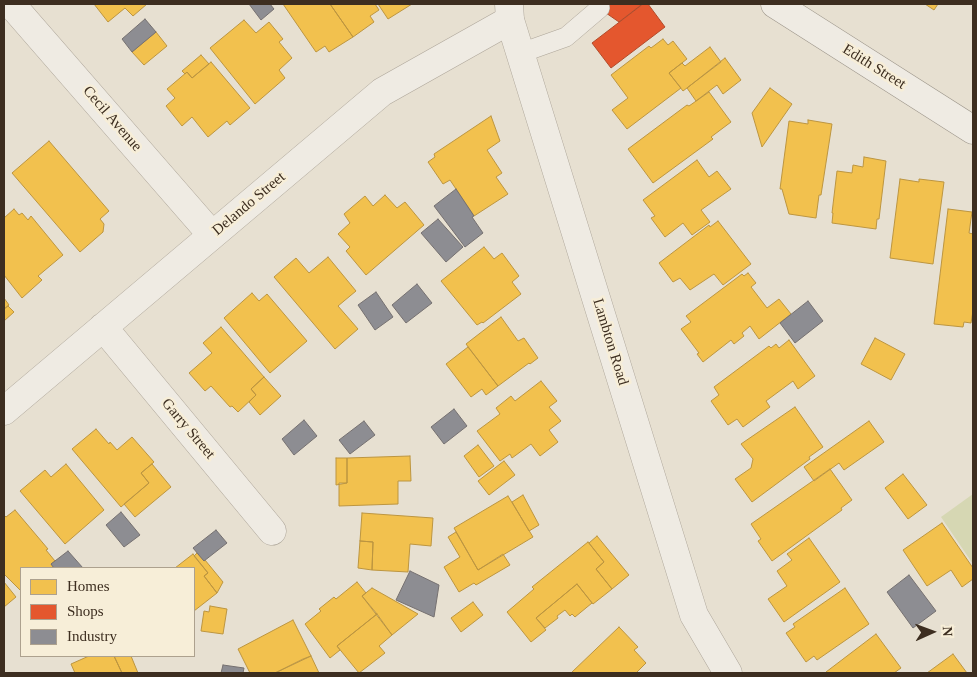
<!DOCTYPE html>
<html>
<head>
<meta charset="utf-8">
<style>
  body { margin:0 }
  #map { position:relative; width:977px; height:677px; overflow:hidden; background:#e7e0d1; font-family:Georgia,serif }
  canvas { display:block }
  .frame { position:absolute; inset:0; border:5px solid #3d2e20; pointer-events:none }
  .legend { position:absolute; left:20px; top:567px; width:175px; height:90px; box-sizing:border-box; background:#f7eed8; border:1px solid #ada18e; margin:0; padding:6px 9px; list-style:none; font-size:15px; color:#3d2e20 }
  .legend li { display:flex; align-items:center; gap:10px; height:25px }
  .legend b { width:25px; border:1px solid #ada18e }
  .north { position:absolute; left:907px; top:607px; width:50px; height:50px; -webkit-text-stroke:4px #f7eed8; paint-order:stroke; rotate:88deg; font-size:14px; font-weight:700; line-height:20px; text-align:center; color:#3d2e20 }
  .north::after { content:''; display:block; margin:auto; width:18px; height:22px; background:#3d2e20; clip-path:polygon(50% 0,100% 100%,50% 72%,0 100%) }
</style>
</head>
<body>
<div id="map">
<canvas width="977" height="677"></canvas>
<div class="frame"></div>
<ul class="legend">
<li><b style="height:14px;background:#f2c14e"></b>Homes</li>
<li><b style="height:14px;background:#e4572e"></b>Shops</li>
<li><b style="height:14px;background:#8d8d92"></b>Industry</li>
</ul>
<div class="north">N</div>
</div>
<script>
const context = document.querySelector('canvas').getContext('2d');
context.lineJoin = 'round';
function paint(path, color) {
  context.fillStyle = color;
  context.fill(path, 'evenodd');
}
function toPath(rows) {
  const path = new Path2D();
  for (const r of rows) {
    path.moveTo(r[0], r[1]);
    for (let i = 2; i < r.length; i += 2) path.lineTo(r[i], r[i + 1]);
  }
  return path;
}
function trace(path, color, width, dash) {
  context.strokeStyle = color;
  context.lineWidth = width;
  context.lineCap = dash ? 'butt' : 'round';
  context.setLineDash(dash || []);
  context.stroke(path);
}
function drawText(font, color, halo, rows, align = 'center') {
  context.font = font + ' Georgia,serif';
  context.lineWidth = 5;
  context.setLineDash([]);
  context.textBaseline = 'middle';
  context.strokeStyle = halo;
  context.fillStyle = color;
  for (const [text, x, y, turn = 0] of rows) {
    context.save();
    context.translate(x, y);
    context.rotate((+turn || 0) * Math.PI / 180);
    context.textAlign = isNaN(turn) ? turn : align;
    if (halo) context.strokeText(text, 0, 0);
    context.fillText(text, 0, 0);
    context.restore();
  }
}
const green = toPath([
  [973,494,973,564,941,517]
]);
const homes = toPath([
  [94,4,147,4,133,16,125,8,108,22,94,4],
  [283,4,330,4,353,37,329,52,325,46,316,52,283,4],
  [330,4,375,4,379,10,370,16,374,22,353,37,330,4],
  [378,4,412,4,388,19,378,4],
  [925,4,938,4,934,10,925,4],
  [244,20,256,33,269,22,283,39,279,42,292,58,279,70,285,78,255,104,210,48,244,20],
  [156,32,167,46,144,65,132,52,156,32],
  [663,39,668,45,673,41,687,59,669,73,681,88,627,129,612,110,628,98,611,75,649,46,651,48,663,39],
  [710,47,721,62,683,91,669,73,682,63,685,66,710,47],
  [201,55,209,64,192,78,187,72,185,74,182,71,201,55],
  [725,58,741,80,723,94,717,85,696,101,687,88,725,58],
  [211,62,250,108,230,125,227,121,208,137,192,117,182,126,166,106,175,98,167,89,187,72,192,78,211,62],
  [770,88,792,104,762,147,752,113,770,88],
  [709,92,731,122,711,137,713,139,653,183,628,149,687,105,689,106,709,92],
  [491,116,500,141,487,150,502,173,496,177,508,194,474,216,450,180,443,184,428,162,435,157,434,154,491,116],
  [808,120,832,124,821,195,819,195,816,218,789,214,782,189,780,189,789,121,808,124,808,120],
  [49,141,109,211,100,219,104,224,103,232,80,252,12,173,49,141],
  [864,157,886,161,879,219,877,219,876,229,832,223,833,213,832,213,837,171,852,173,853,165,863,167,864,157],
  [697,160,709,177,717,171,731,189,701,210,710,222,692,235,683,223,665,237,651,218,655,216,643,200,697,160],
  [900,179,919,182,919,179,944,182,933,264,890,258,900,179],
  [385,195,397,208,405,202,424,225,366,275,346,251,350,247,338,234,350,223,344,214,365,196,373,206,385,195],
  [14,209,19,215,22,213,28,220,31,216,63,255,38,276,42,280,22,298,4,275,4,218,14,209],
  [948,209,972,212,969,233,973,234,973,311,971,323,964,322,963,327,934,324,948,209],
  [718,221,751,264,723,285,714,274,690,290,680,278,673,282,659,263,709,225,710,227,718,221],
  [484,247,494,259,502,253,519,276,512,282,521,294,483,323,482,322,477,325,441,281,484,247],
  [328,257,356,291,338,306,358,329,335,349,274,277,296,258,309,273,328,257],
  [748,273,756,283,751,287,767,308,779,299,791,314,759,339,750,326,742,333,744,336,734,344,731,340,703,362,697,354,699,353,681,329,691,322,686,316,742,274,744,276,748,273],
  [252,293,259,301,267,294,307,341,270,373,224,318,252,293],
  [4,298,9,305,4,309,4,298],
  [8,306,14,312,4,321,4,309,8,306],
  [501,317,518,341,524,338,538,358,530,364,529,363,498,386,466,344,501,317],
  [221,327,264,377,251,389,256,395,238,412,232,406,230,407,211,386,205,391,189,373,212,353,203,343,221,327],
  [875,338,905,354,891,380,861,364,875,338],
  [789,340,815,376,798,389,793,381,766,401,770,407,743,427,737,419,728,425,711,401,719,395,714,387,769,346,771,348,776,344,779,348,789,340],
  [468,347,498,386,486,395,482,389,471,397,446,364,468,347],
  [264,377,281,396,260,415,249,402,256,395,251,389,264,377],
  [541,381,557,401,549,407,561,421,549,430,558,442,540,456,531,444,512,458,510,454,500,461,477,431,500,414,496,408,511,396,515,401,541,381],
  [795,407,823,447,809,457,810,459,752,502,735,479,751,468,753,459,741,444,795,407],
  [869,421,884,442,844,470,839,463,814,481,804,467,869,421],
  [96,429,109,444,110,442,117,450,132,437,154,462,141,473,149,483,121,507,72,449,96,429],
  [478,445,494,466,479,477,464,456,478,445],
  [410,456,411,481,398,481,398,504,339,506,339,483,347,483,347,458,410,456],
  [336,458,347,458,347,483,336,485,336,458],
  [504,461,515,475,489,495,478,481,504,461],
  [66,464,104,510,65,544,20,491,45,470,51,477,66,464],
  [152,464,171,487,135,517,124,504,149,483,141,473,152,464],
  [830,469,852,500,841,508,842,510,772,561,758,541,761,539,751,524,830,469],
  [903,474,927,505,908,519,885,488,903,474],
  [523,495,539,525,529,531,512,502,523,495],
  [508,496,533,537,478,570,454,528,508,496],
  [15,510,48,549,46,550,55,561,51,564,54,568,21,568,21,591,4,574,4,515,6,517,15,510],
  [362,513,433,518,431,546,410,544,408,572,372,570,373,542,360,541,362,513],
  [942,523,973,568,973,579,962,587,951,570,927,586,903,550,942,523],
  [456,532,478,570,503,554,510,565,476,585,474,583,459,592,444,567,460,557,448,537,456,532],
  [597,536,629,575,612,589,596,569,604,562,589,543,597,536],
  [809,538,840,582,784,622,768,599,787,586,777,571,792,560,787,554,809,538],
  [360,541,373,542,372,570,358,568,360,541],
  [588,542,604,562,596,569,612,589,593,604,577,584,536,618,546,630,531,642,507,612,534,589,532,587,588,542],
  [197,553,204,561,205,560,223,582,217,593,204,576,208,573,194,556,197,553],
  [193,554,208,573,204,576,217,593,194,611,194,568,175,568,193,554],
  [4,582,16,597,4,607,4,582],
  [357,582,366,593,362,596,377,614,337,646,340,650,330,658,305,624,321,611,319,609,334,597,336,599,357,582],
  [577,584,592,603,575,617,572,614,570,616,565,610,557,616,558,618,545,628,536,618,577,584],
  [372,588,418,614,392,635,362,596,372,588],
  [845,588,869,624,817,660,814,656,806,662,786,633,795,627,793,624,845,588],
  [473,602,483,615,461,632,451,618,473,602],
  [210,606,227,609,223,634,201,631,204,611,209,612,210,606],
  [377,614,392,635,379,646,385,653,359,673,337,646,377,614],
  [293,620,311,656,275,673,250,673,238,649,293,620],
  [619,627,638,647,634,650,646,663,636,673,571,673,619,627],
  [876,634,901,668,894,673,827,673,826,672,876,634],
  [953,654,967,673,927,673,953,654],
  [89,656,114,656,122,673,75,673,71,664,89,656],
  [114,656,131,656,138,673,122,673,114,656],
  [311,656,319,673,275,673,303,659,311,656]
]);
const shops = toPath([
  [593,4,639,4,641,5,619,22,593,4],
  [643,4,648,4,665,27,611,68,592,43,643,4]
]);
const industry = toPath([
  [249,4,270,4,274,9,261,20,249,4],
  [145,19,156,32,132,52,122,39,145,19],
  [456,189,474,216,472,217,483,233,465,247,434,206,456,189],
  [438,219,463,247,446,262,421,233,438,219],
  [417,284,432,303,406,323,392,305,417,284],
  [376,292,393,317,375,330,358,305,376,292],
  [808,301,823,321,795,343,780,323,808,301],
  [454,409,467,426,444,444,431,427,454,409],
  [304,420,317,436,294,455,282,439,304,420],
  [364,421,375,435,350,454,339,440,364,421],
  [121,512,140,535,124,547,106,525,121,512],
  [216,530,227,543,204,561,193,548,216,530],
  [68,551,83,568,54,568,51,564,68,551],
  [410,571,439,585,434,617,396,600,410,571],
  [909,575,936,611,913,628,887,592,909,575],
  [223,665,244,668,243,673,221,673,223,665]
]);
const service = toPath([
  [521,53,566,37,600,8]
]);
const minor = toPath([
  [11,4,212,235],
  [103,327,272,531],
  [4,411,382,92,510,20]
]);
const tertiary = toPath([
  [509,4,510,20,694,615,728,673]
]);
const secondary = toPath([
  [775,4,973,130]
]);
const streetNames = [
  ["Edith Street",874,67,32],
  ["Cecil Avenue",112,119,49],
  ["Delando Street",249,204,-40],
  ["Lambton Road",610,342,73],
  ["Garry Street",188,429,50]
];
paint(green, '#d6d7b3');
paint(homes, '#f2c14e');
trace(homes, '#bc9540', 1);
paint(shops, '#e4572e');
trace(shops, '#b24b2a', 1);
paint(industry, '#8d8d92');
trace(industry, '#757070', 1);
trace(service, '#ada599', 20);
trace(minor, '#ada599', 29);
trace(tertiary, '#ada599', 29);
trace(secondary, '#9c958a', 29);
trace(service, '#efebe3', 19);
trace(minor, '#efebe3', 28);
trace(tertiary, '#efebe3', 28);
trace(secondary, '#efebe3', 28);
drawText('15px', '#3d2e20', '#f7eed8', streetNames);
</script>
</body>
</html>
